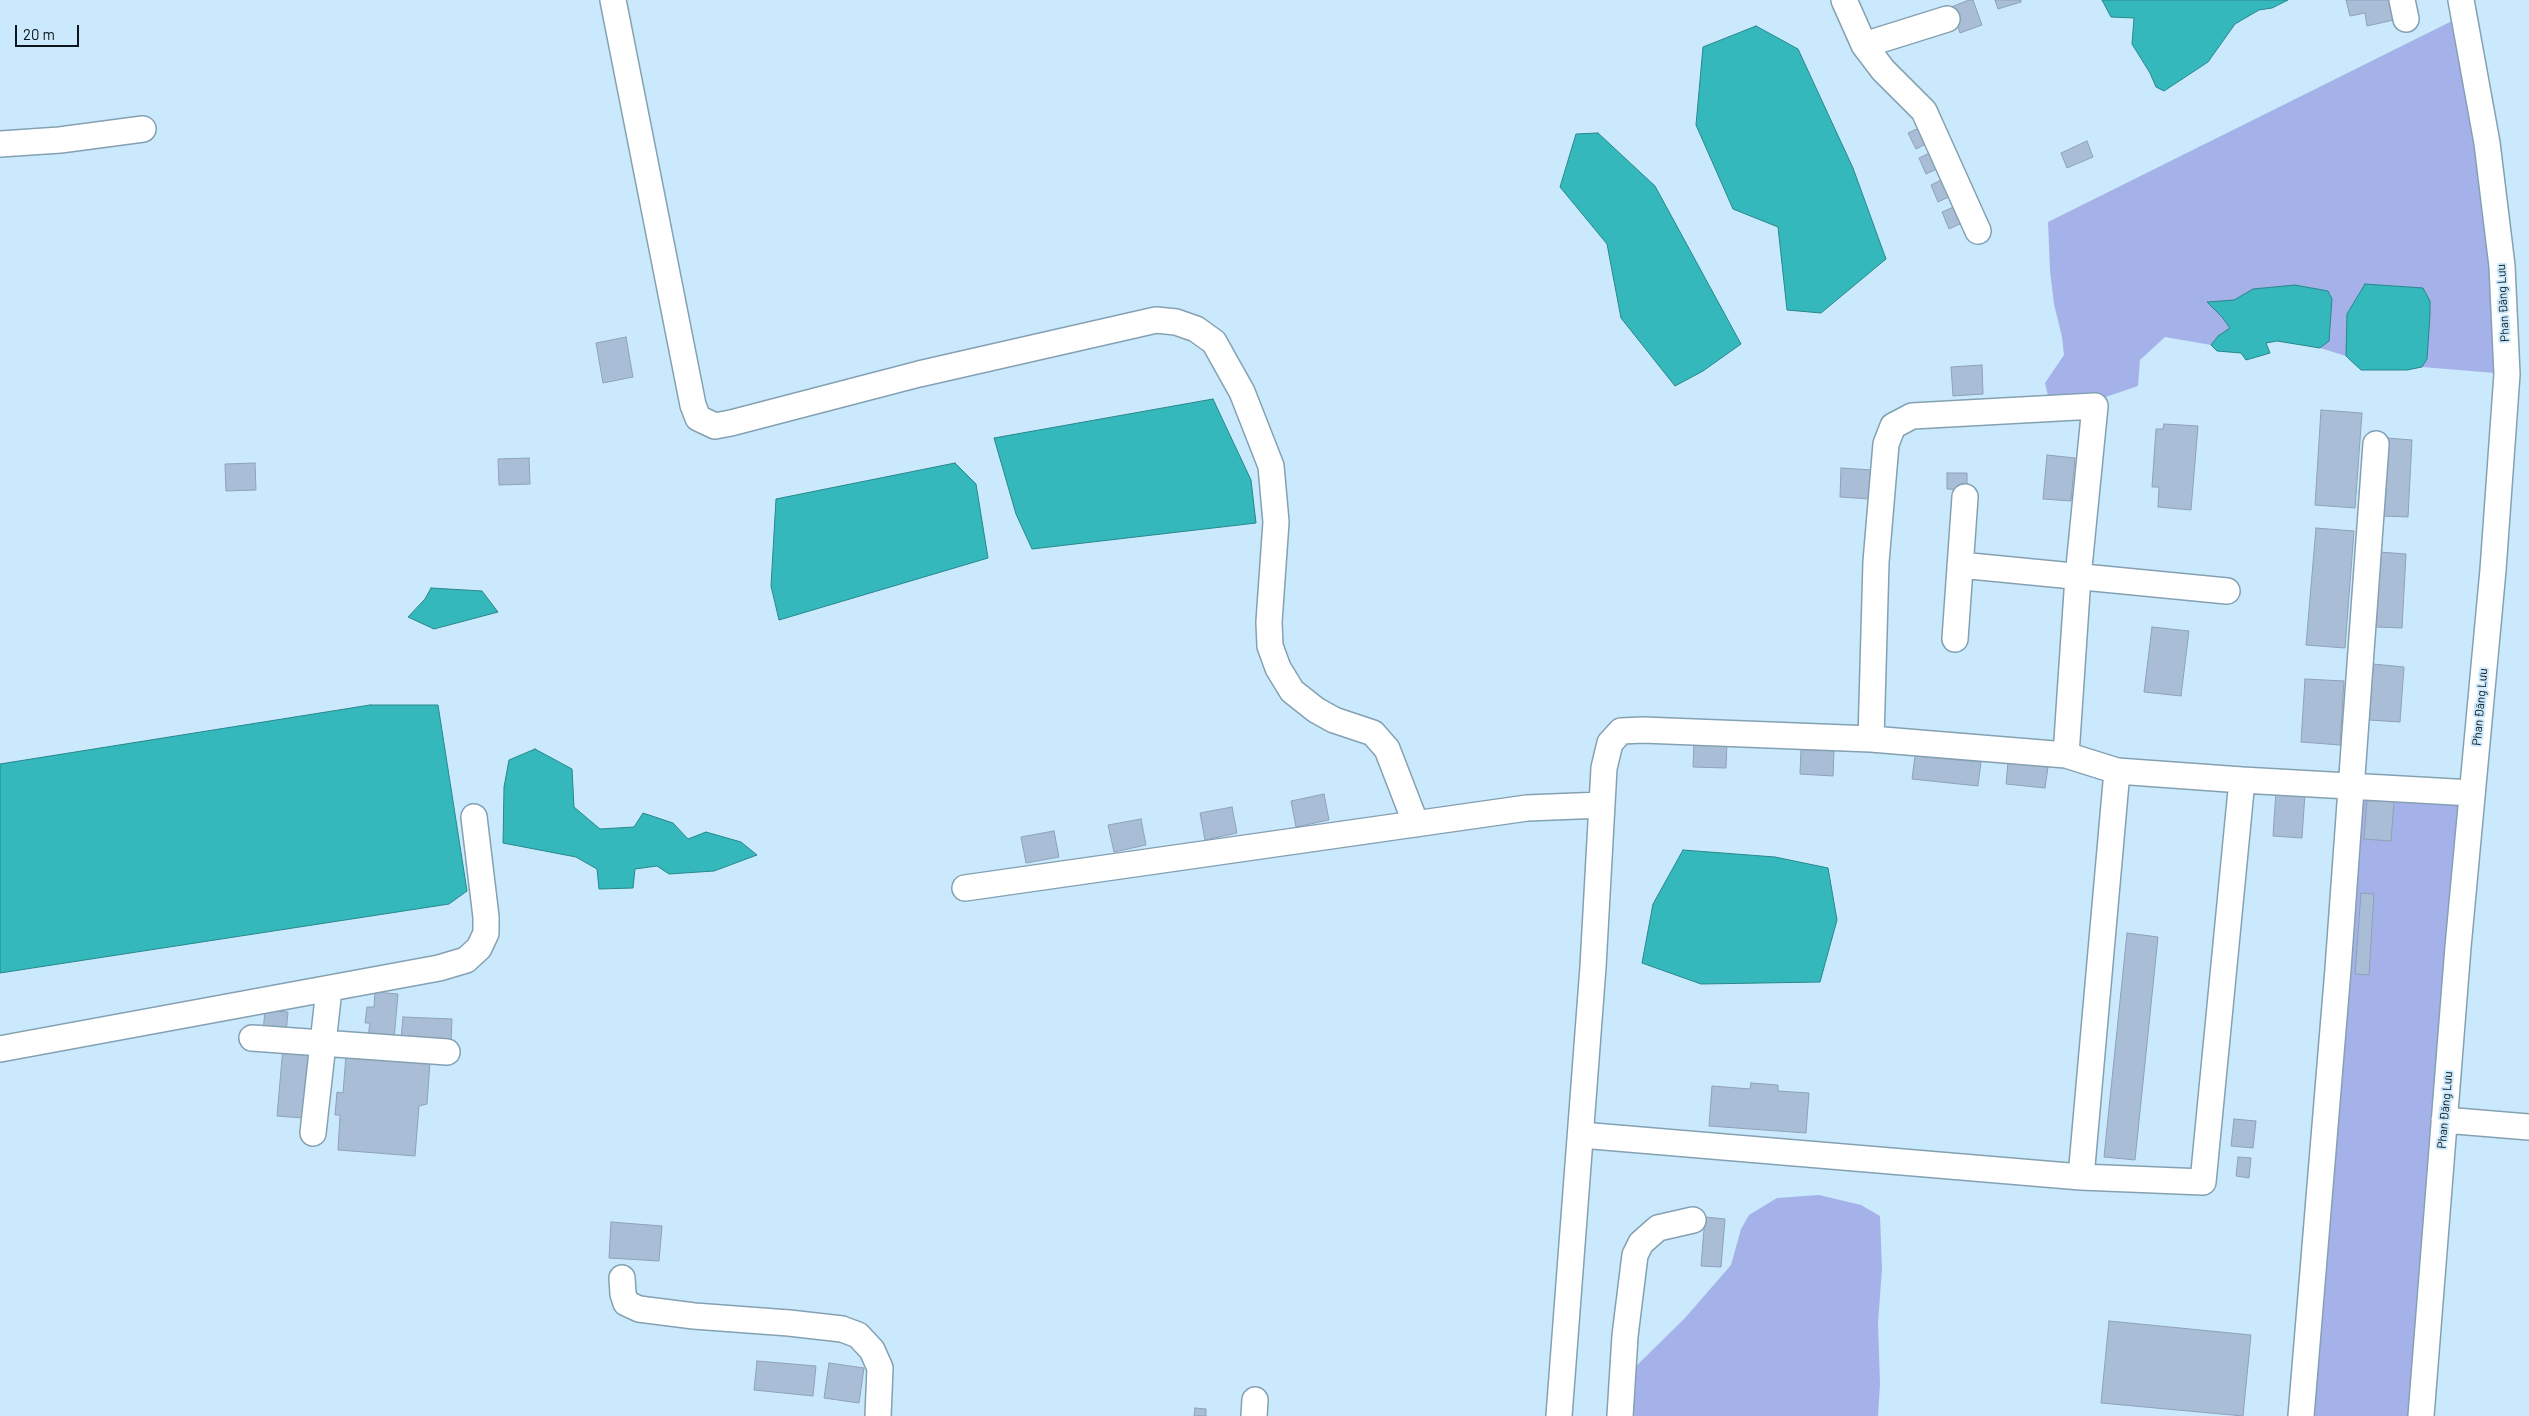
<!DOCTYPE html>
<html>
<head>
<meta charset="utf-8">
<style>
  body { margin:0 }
  #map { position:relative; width:2529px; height:1416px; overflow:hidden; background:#cbe9fc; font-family:Barlow,sans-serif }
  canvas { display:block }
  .scale { position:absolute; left:15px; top:25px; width:64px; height:22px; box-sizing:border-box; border:2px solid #0b151c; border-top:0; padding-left:6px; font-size:15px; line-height:18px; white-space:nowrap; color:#0b151c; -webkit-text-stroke:4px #cbe9fc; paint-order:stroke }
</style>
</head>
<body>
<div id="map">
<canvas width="2529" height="1416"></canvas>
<div class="scale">20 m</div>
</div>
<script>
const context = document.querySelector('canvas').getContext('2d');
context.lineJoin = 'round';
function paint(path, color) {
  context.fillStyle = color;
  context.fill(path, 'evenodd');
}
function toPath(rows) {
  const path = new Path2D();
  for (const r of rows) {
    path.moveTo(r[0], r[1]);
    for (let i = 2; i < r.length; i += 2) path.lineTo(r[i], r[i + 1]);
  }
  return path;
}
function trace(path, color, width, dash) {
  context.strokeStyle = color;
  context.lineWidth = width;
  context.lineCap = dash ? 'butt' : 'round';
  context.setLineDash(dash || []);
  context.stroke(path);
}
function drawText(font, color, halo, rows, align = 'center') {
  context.font = font + ' Barlow,sans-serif';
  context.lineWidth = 4;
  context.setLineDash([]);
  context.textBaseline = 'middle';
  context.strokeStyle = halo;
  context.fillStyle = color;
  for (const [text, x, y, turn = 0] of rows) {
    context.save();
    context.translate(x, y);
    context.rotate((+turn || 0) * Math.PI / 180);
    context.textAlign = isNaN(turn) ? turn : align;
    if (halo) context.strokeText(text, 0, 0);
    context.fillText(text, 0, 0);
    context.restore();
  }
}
const green = toPath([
  [2452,21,2476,149,2490,267,2495,373,2422,367,2407,370,2361,370,2346,356,2320,348,2277,341,2266,343,2270,353,2246,360,2241,353,2217,351,2211,345,2165,337,2140,360,2138,386,2094,401,2050,404,2045,383,2064,355,2062,337,2054,304,2050,271,2048,222],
  [2354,791,2460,798,2409,1416,2306,1416],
  [1819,1195,1861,1205,1880,1216,1882,1269,1878,1323,1880,1384,1878,1416,1624,1416,1626,1376,1685,1318,1731,1265,1741,1229,1749,1215,1777,1198]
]);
const water = toPath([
  [2102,0,2288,0,2272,8,2259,10,2235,24,2208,62,2164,91,2156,87,2150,73,2132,44,2134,18,2111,17,2102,0],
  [1756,26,1798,49,1853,168,1886,259,1821,313,1787,310,1778,227,1733,209,1696,125,1703,47,1756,26],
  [1598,133,1655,186,1741,344,1703,371,1675,386,1621,318,1607,244,1560,187,1576,134,1598,133],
  [2365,284,2423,288,2430,301,2430,315,2427,359,2422,367,2407,370,2361,370,2346,356,2347,314,2365,284],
  [2295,285,2328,291,2332,299,2329,341,2320,348,2277,341,2266,343,2270,353,2246,360,2241,353,2217,351,2211,345,2218,336,2230,328,2222,317,2207,302,2234,300,2253,289,2295,285],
  [1213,399,1251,480,1256,523,1032,549,1016,514,994,438,1213,399],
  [955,463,976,484,988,558,779,620,771,586,776,499,955,463],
  [431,588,482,591,498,612,434,629,408,617,425,599,431,588],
  [370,705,438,705,467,891,449,904,0,973,0,764,370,705],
  [535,749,572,769,574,807,600,829,634,827,643,813,673,823,688,839,706,832,741,842,757,855,714,871,669,874,657,866,635,869,633,888,599,889,597,869,576,857,503,843,504,787,509,760,535,749],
  [1683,850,1775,857,1828,868,1837,920,1820,982,1701,984,1642,963,1653,904,1683,850]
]);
const building = toPath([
  [1969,0,1973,0,1982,25,1960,33,1951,7,1969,0],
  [1995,0,2021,0,2021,2,1998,9,1995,0],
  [2346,0,2394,0,2398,19,2367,26,2365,13,2350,16,2346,0],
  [1923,126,1930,142,1916,149,1908,133,1923,126],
  [2087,141,2093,157,2067,168,2061,153,2087,141],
  [1934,151,1941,167,1926,174,1919,158,1934,151],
  [1945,178,1953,195,1938,202,1931,185,1945,178],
  [1956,206,1964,222,1949,229,1942,212,1956,206],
  [626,337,633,377,603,383,596,343,626,337],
  [1982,365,1983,394,1953,396,1951,367,1982,365],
  [2321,410,2362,413,2355,508,2315,505,2321,410],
  [2164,424,2198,426,2191,510,2158,507,2159,487,2152,487,2156,429,2163,429,2164,424],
  [2387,438,2412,440,2408,517,2382,516,2387,438],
  [2047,455,2075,458,2071,501,2043,499,2047,455],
  [529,458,530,484,499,485,498,459,529,458],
  [255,463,256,490,226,491,225,464,255,463],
  [1841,468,1872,470,1870,499,1840,497,1841,468],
  [1947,473,1967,473,1967,490,1947,489,1947,473],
  [2316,528,2354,531,2345,648,2306,645,2316,528],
  [2380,552,2406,554,2402,628,2376,627,2380,552],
  [2152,627,2189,631,2181,696,2144,692,2152,627],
  [2373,664,2404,667,2400,722,2369,720,2373,664],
  [2305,679,2344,681,2340,745,2301,742,2305,679],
  [1694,742,1727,743,1726,768,1693,767,1694,742],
  [1801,749,1834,751,1833,776,1800,774,1801,749],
  [1915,756,1981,762,1978,786,1912,779,1915,756],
  [2008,762,2048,767,2045,788,2006,784,2008,762],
  [2276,791,2305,793,2302,838,2273,836,2276,791],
  [1324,794,1329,820,1296,827,1291,801,1324,794],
  [2367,799,2394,801,2391,841,2364,839,2367,799],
  [1232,807,1237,833,1205,840,1200,813,1232,807],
  [1141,819,1146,845,1114,852,1108,825,1141,819],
  [1054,831,1059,857,1026,863,1021,837,1054,831],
  [2361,893,2374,894,2369,975,2355,974,2361,893],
  [2127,933,2158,937,2135,1160,2104,1157,2127,933],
  [375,992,398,994,394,1039,368,1037,370,1023,365,1023,367,1007,374,1007,375,992],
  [265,1010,288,1012,286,1033,263,1032,265,1010],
  [403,1017,452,1019,451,1043,401,1040,403,1017],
  [283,1047,315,1050,314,1057,309,1057,303,1118,277,1116,283,1047],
  [346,1055,430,1062,427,1104,419,1106,415,1156,338,1150,340,1115,335,1115,337,1092,343,1093,346,1055],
  [1751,1083,1778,1085,1778,1091,1809,1093,1806,1133,1709,1126,1712,1086,1750,1089,1751,1083],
  [2234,1119,2256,1121,2253,1148,2231,1146,2234,1119],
  [2238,1157,2251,1158,2249,1178,2236,1176,2238,1157],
  [1705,1217,1725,1219,1721,1267,1701,1266,1705,1217],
  [611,1222,662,1226,659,1261,609,1258,611,1222],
  [2109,1321,2251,1335,2243,1416,2101,1403,2109,1321],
  [757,1361,816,1366,813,1396,754,1390,757,1361],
  [829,1363,864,1368,859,1403,824,1398,829,1363],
  [1195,1408,1206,1409,1206,1416,1194,1416,1195,1408]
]);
const minor = toPath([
  [613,0,693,405,698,418,715,426,731,423,919,374,1156,320,1176,322,1196,329,1214,342,1242,392,1271,466,1276,522,1269,622,1270,646,1278,668,1292,691,1316,710,1334,720,1373,733,1387,749,1416,824],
  [1844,0,1864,45,1883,70,1924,111,1978,231],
  [2402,0,2406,19],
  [1864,45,1947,19],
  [0,144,60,140,143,129],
  [1960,565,2227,591],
  [1955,639,1965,497],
  [1871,739,1876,562,1886,444,1893,426,1912,416,2095,406,2078,577,2066,755],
  [2242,780,2472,793],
  [965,888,1527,808,1602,805],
  [252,1038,447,1052],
  [0,1049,439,968,466,960,479,948,486,933,486,917,474,817],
  [2444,1120,2529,1127],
  [313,1133,329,989],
  [2081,1177,2203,1182,2242,780,2117,771],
  [622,1278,623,1294,626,1303,639,1309,694,1316,789,1323,842,1329,858,1335,872,1350,880,1368,878,1416],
  [1254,1416,1255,1400],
  [1559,1416,1593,967,1604,768,1610,743,1621,731,1643,730,1871,739,2066,755,2117,771,2081,1177,1581,1135],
  [1620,1416,1625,1336,1635,1255,1641,1243,1658,1228,1693,1220],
  [2301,1416,2338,969,2376,444],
  [2421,1416,2458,947,2493,570,2507,374,2502,266,2487,143,2461,0]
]);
const streetNames = [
  ["Phan Đăng Lưu",2503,303,-93],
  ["Phan Đăng Lưu",2480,707,-85],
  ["Phan Đăng Lưu",2445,1110,-85]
];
paint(green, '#a5b2e9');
paint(water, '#34b8bc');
trace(water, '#28878c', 1);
paint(building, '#aabdd6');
trace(building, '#8ea1b9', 1);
trace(minor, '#84a1b3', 28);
trace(minor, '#fff', 25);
drawText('12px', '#0b151c', '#cbe9fc', streetNames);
</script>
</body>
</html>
